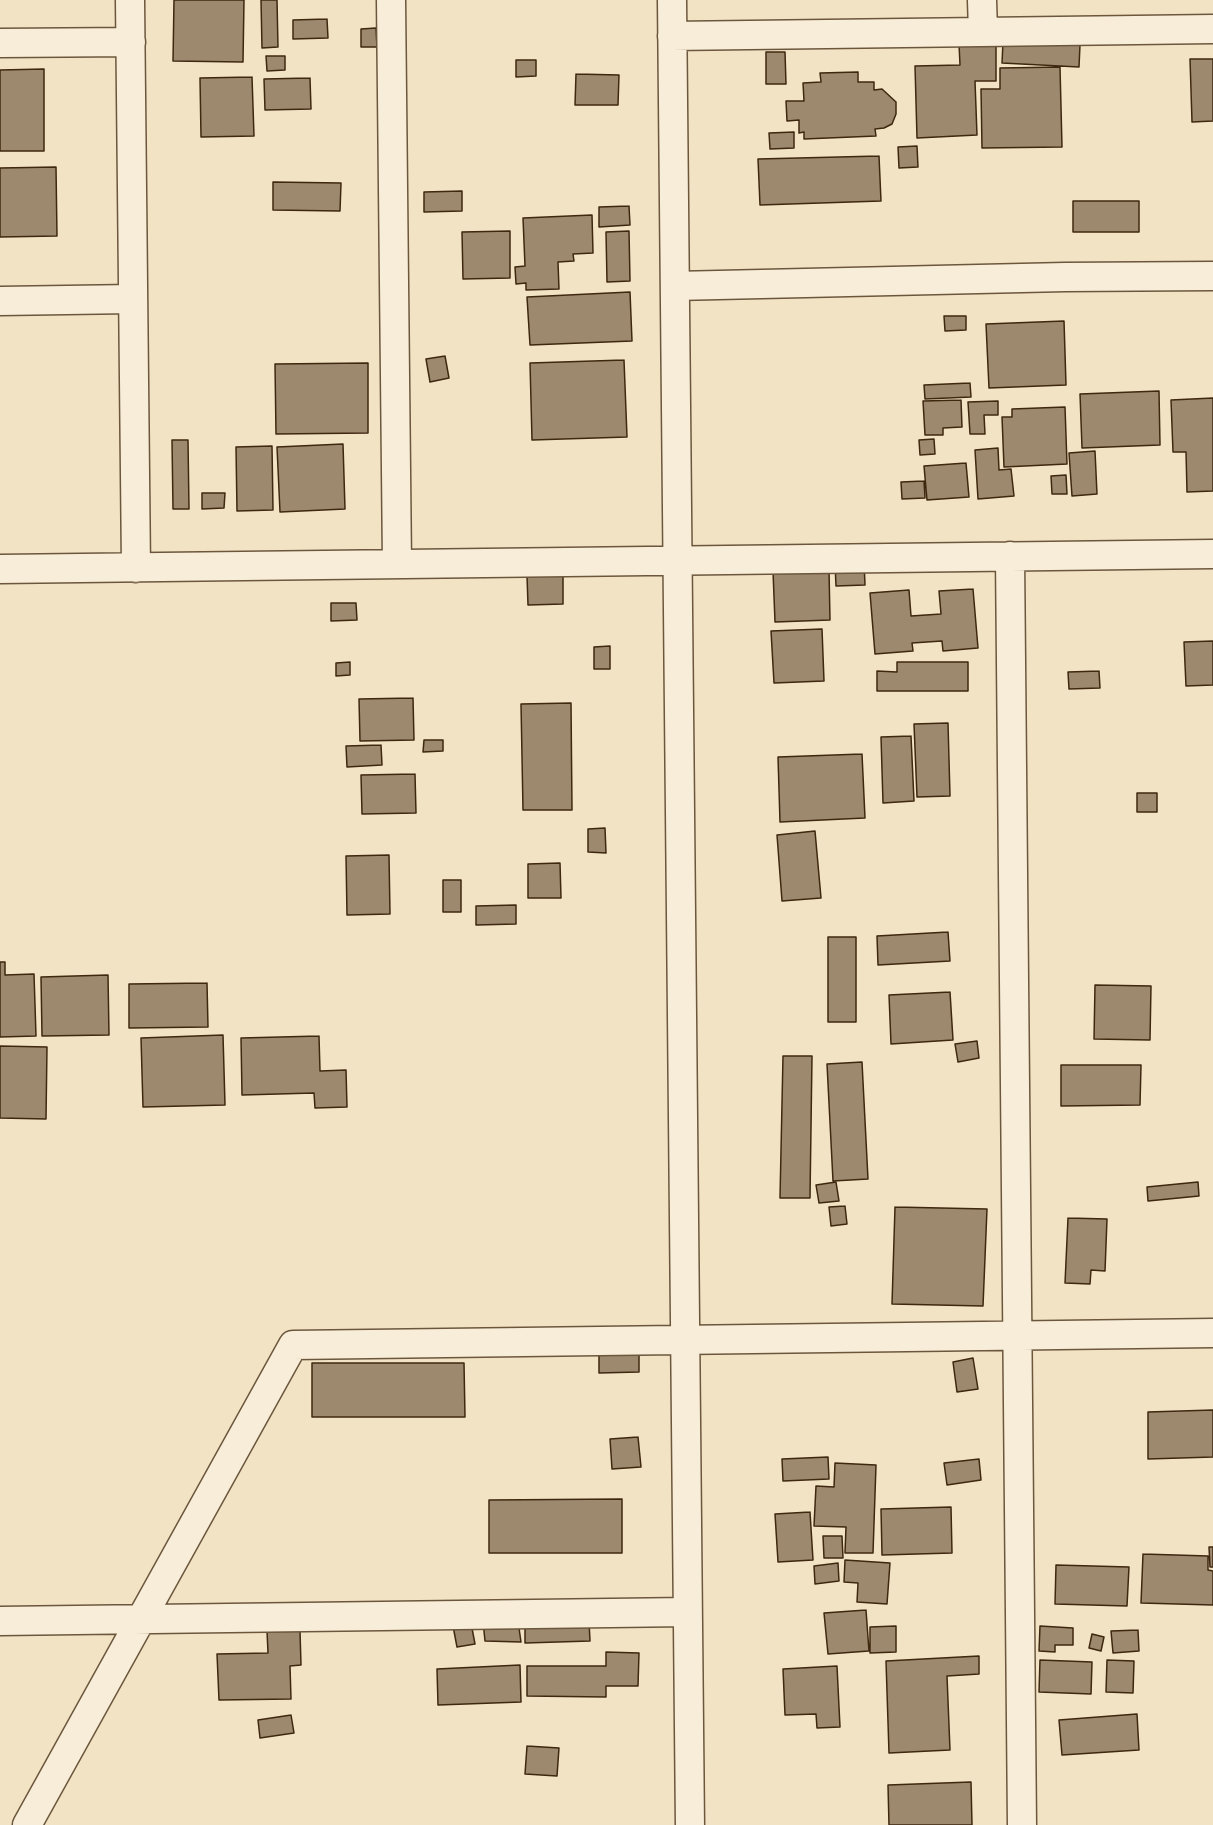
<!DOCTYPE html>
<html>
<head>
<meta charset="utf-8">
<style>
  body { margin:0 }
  canvas { display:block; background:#f2e3c4 }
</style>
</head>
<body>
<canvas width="1213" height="1825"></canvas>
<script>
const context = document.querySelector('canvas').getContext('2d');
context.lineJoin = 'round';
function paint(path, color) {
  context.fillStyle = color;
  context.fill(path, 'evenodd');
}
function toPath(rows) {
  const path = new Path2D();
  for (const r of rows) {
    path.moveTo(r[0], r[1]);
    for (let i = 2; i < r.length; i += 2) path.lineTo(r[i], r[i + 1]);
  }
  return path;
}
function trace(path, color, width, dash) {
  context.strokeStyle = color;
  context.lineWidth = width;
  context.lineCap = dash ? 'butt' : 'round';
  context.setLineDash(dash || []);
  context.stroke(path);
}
const building = toPath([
  [174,0,244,0,243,62,173,61,174,0],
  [261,0,277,0,278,47,262,48,261,0],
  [327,19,328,38,293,39,293,20,327,19],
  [376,28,377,47,361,47,361,29,376,28],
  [996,42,996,81,975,81,977,135,917,138,915,66,960,65,959,44,996,42],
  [1003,42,1080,45,1079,67,1002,63,1003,42],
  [766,52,785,52,786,84,766,84,766,52],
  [266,56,285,56,285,70,267,71,266,56],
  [1190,59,1213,59,1213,121,1192,122,1190,59],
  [516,60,536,60,536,76,516,77,516,60],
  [1060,67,1062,147,982,148,981,89,1000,89,1000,68,1060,67],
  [44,69,44,151,0,151,0,70,44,69],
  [858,72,858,82,874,82,874,90,882,89,896,102,896,114,892,124,884,128,875,129,876,136,804,139,804,132,799,133,799,120,787,121,786,101,804,101,803,83,821,82,820,73,858,72],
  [576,74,619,75,618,105,575,105,576,74],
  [252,77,254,136,201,137,200,78,252,77],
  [310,78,311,109,265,110,264,79,310,78],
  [794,132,794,148,770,149,769,133,794,132],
  [917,146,918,167,899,168,898,147,917,146],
  [879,156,881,201,760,205,758,159,879,156],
  [56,167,57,236,0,237,0,168,56,167],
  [273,182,341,183,340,211,273,210,273,182],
  [462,191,462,211,424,212,424,192,462,191],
  [1073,201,1139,201,1139,232,1073,232,1073,201],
  [629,206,630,225,599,227,599,207,629,206],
  [592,215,593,253,573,254,574,261,558,262,559,289,526,290,526,283,516,284,515,267,525,266,523,218,592,215],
  [510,231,510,278,463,279,462,232,510,231],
  [629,231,630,281,607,282,606,232,629,231],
  [630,292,632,341,530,345,527,297,630,292],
  [944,316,966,316,966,330,945,331,944,316],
  [1064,321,1066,385,989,388,986,324,1064,321],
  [445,356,449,378,430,382,426,359,445,356],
  [624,360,627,437,532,440,530,363,624,360],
  [368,363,368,433,276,434,275,364,368,363],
  [970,383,971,397,925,399,924,385,970,383],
  [1159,391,1160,445,1082,448,1080,394,1159,391],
  [1213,398,1213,491,1187,492,1186,452,1173,452,1171,400,1213,398],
  [961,400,962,427,943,428,943,435,925,435,923,401,961,400],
  [998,401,998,415,984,415,985,434,970,434,968,402,998,401],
  [1065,407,1067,464,1004,467,1002,417,1012,417,1012,409,1065,407],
  [934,439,935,454,920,455,919,440,934,439],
  [172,440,188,440,189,509,173,509,172,440],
  [343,444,345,509,280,512,277,447,343,444],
  [272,446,273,510,237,511,236,447,272,446],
  [998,448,999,470,1011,469,1014,496,978,499,975,450,998,448],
  [1095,451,1097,494,1072,496,1069,453,1095,451],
  [966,463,969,497,927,500,924,466,966,463],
  [1066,475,1067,494,1052,494,1051,476,1066,475],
  [924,481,925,498,902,499,901,482,924,481],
  [202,493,225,493,224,508,202,509,202,493],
  [864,562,865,585,836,586,835,563,864,562],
  [829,569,830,620,775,622,773,571,829,569],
  [563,575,563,604,528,605,527,576,563,575],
  [973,589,978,648,943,651,942,641,912,643,913,651,875,654,870,593,909,590,911,616,941,614,939,591,973,589],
  [331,603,356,603,357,620,331,621,331,603],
  [822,629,824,681,774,683,771,631,822,629],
  [1213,641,1213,685,1186,686,1184,642,1213,641],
  [610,646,610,669,594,669,594,647,610,646],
  [350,662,350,675,336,676,336,663,350,662],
  [897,662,968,662,968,691,877,691,877,671,897,672,897,662],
  [1099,671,1100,688,1069,689,1068,672,1099,671],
  [413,698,414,740,360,741,359,699,413,698],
  [571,703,572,810,523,810,521,704,571,703],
  [948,723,950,796,917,797,914,724,948,723],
  [911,736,914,801,883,803,881,737,911,736],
  [424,740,443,740,443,751,423,752,424,740],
  [381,745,382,765,347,767,346,746,381,745],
  [862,754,865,818,780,822,778,757,862,754],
  [415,774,416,813,362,814,361,775,415,774],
  [1137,793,1157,793,1157,812,1137,812,1137,793],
  [605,828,606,853,588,852,588,829,605,828],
  [815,831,821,898,782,901,777,835,815,831],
  [389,855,390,914,347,915,346,856,389,855],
  [560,863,561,898,528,898,528,864,560,863],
  [443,880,461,880,461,912,443,912,443,880],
  [516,905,516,924,476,925,476,906,516,905],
  [948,932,950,961,878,965,877,936,948,932],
  [828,937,856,937,856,1022,828,1022,828,937],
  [0,962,5,962,5,975,34,974,36,1036,0,1037,0,962],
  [108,975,109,1035,42,1036,41,977,108,975],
  [207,983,208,1027,129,1028,129,984,207,983],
  [1095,985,1151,986,1150,1040,1094,1039,1095,985],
  [950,992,953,1040,891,1044,889,995,950,992],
  [223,1035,225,1105,143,1107,141,1038,223,1035],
  [319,1036,320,1071,346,1070,347,1107,315,1108,314,1093,242,1095,241,1038,319,1036],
  [977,1041,979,1058,958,1062,955,1044,977,1041],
  [0,1046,47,1047,46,1119,0,1118,0,1046],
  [783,1056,812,1056,810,1198,780,1198,783,1056],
  [862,1062,868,1179,833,1181,827,1064,862,1062],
  [1061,1065,1141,1065,1140,1105,1061,1106,1061,1065],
  [836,1182,839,1201,819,1203,816,1185,836,1182],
  [1198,1182,1199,1196,1148,1201,1147,1187,1198,1182],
  [845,1206,847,1224,831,1226,829,1207,845,1206],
  [895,1207,987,1209,983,1306,892,1304,895,1207],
  [1068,1218,1107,1219,1105,1271,1091,1270,1090,1284,1065,1283,1068,1218],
  [639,1348,639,1372,599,1373,599,1349,639,1348],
  [973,1358,978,1389,957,1392,953,1362,973,1358],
  [312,1363,464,1363,465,1417,312,1417,312,1363],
  [1213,1410,1213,1457,1148,1459,1148,1412,1213,1410],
  [638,1437,641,1467,612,1469,610,1439,638,1437],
  [828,1457,829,1479,783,1481,782,1459,828,1457],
  [979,1459,981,1480,947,1485,944,1463,979,1459],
  [835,1463,876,1465,873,1553,845,1553,846,1527,814,1526,816,1486,834,1487,835,1463],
  [622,1499,622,1553,489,1553,489,1500,622,1499],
  [951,1507,952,1553,882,1555,881,1509,951,1507],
  [810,1512,813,1560,778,1562,775,1514,810,1512],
  [823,1536,842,1536,843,1558,824,1558,823,1536],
  [1209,1547,1213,1547,1213,1567,1210,1567,1209,1547],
  [1143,1554,1208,1556,1208,1570,1213,1571,1213,1605,1141,1603,1143,1554],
  [845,1560,890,1563,887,1604,857,1602,858,1583,844,1582,845,1560],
  [838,1563,839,1581,815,1584,814,1566,838,1563],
  [1056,1565,1129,1567,1127,1606,1055,1604,1056,1565],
  [866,1610,869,1651,828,1654,824,1613,866,1610],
  [483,1621,518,1621,521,1642,485,1641,483,1621],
  [589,1621,590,1641,525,1643,525,1623,589,1621],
  [471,1623,475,1644,457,1647,453,1626,471,1623],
  [896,1626,896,1652,870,1653,870,1627,896,1626],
  [1040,1626,1073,1628,1073,1645,1055,1645,1055,1652,1039,1651,1040,1626],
  [1138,1630,1139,1651,1113,1653,1111,1631,1138,1630],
  [267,1631,300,1631,301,1665,290,1666,291,1699,219,1700,217,1654,268,1653,267,1631],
  [1092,1634,1104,1637,1101,1651,1089,1648,1092,1634],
  [606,1652,639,1653,638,1686,606,1686,606,1697,527,1696,527,1666,606,1666,606,1652],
  [979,1656,979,1674,947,1676,950,1750,889,1753,886,1661,979,1656],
  [1040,1660,1092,1662,1091,1694,1039,1692,1040,1660],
  [1107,1660,1134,1661,1133,1693,1106,1692,1107,1660],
  [520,1665,521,1702,438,1705,437,1669,520,1665],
  [837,1666,840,1727,817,1728,816,1714,785,1715,783,1669,837,1666],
  [1137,1714,1139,1750,1062,1755,1059,1720,1137,1714],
  [291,1715,294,1733,260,1738,258,1720,291,1715],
  [527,1746,559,1748,557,1776,525,1774,527,1746],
  [971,1782,972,1825,889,1825,888,1785,971,1782]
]);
const street = toPath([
  [130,0,136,568],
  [391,0,397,564],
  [672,0,690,1825],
  [982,0,983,32],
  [672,36,1213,29],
  [0,43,131,42],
  [675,286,1065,277,1213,276],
  [0,301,133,299],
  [1010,556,1022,1825],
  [0,569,1213,554],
  [0,1621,687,1612],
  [27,1825,293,1345,1213,1333]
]);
paint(building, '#9c896e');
trace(building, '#3f2810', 1.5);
trace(street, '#6c573d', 31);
trace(street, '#f7edd9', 28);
</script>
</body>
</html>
